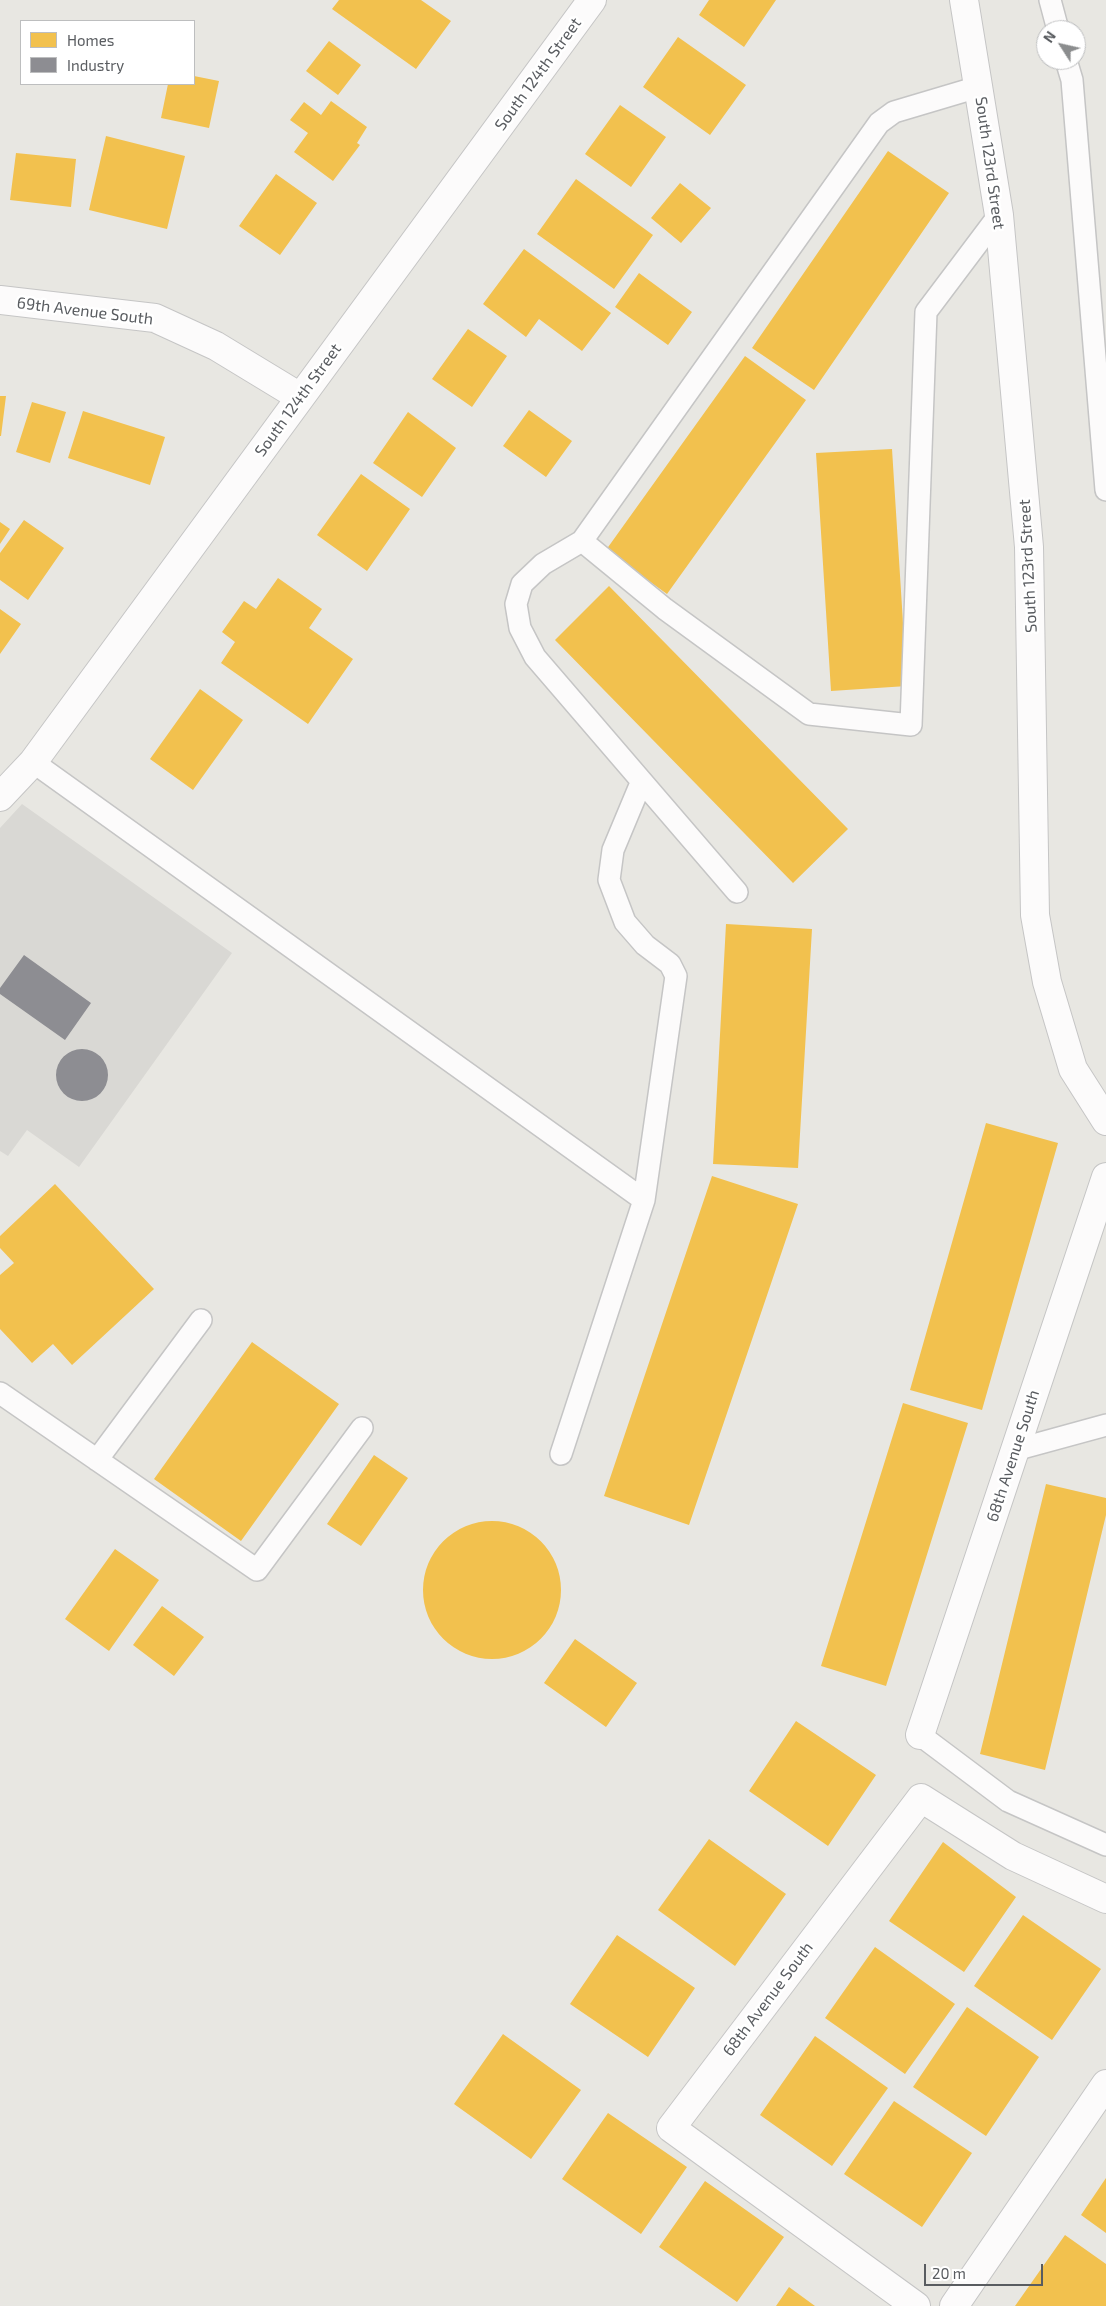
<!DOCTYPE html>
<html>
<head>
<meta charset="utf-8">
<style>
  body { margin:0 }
  #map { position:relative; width:1106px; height:2306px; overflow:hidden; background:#e8e7e2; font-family:"Exo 2",sans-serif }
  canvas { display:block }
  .legend { position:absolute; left:20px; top:20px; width:175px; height:65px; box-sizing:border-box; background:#fff; border:1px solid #bdbebf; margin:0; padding:6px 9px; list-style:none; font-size:15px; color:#595c60 }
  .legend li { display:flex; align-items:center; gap:10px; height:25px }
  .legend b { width:25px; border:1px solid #bdbebf }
  .north { position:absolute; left:1036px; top:20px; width:50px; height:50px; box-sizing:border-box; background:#fff; border:1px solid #bdbebf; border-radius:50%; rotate:305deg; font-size:14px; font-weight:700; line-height:20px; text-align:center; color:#595c60 }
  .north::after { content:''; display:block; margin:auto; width:18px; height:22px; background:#8b8d8e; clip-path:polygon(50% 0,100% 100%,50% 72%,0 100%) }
  .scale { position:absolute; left:924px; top:2264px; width:119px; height:22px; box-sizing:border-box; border:2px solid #595c60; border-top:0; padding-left:6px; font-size:15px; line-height:18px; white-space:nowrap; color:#595c60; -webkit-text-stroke:4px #fff; paint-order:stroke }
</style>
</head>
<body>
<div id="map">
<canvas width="1106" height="2306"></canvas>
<ul class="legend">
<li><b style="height:14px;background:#f2c14e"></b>Homes</li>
<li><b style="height:14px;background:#8d8d92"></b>Industry</li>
</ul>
<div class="north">N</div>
<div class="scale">20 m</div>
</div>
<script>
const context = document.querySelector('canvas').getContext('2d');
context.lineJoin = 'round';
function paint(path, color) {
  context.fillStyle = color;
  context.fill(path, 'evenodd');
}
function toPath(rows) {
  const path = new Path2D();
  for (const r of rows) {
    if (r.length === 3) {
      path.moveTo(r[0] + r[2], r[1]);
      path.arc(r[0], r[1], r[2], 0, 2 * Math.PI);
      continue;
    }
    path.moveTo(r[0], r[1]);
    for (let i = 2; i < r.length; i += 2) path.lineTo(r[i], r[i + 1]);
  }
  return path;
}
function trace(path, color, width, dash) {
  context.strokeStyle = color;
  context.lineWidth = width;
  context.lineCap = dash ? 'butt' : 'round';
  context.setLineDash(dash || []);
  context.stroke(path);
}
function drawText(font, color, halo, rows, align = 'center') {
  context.font = font + ' "Exo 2",sans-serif';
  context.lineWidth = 5;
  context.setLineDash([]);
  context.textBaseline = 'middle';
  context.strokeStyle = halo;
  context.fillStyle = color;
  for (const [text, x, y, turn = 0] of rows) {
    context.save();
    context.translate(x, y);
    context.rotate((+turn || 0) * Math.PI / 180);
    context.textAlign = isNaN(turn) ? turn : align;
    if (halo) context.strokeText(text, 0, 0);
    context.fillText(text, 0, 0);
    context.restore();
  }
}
const industrial = toPath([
  [22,804,232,953,79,1167,27,1130,8,1156,0,1151,0,828]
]);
const homes = toPath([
  [339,0,421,0,451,21,416,69,332,9],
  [709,0,776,0,744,47,699,15],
  [678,37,746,85,710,135,643,87],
  [329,41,361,65,338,95,306,71],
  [194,76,219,81,209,128,161,118,168,84,194,84],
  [331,101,367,127,357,143,360,145,333,181,294,152,308,133,290,120,304,102,321,115],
  [620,105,666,137,631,187,585,154],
  [106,136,185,156,167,229,89,210],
  [888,151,949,193,814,390,752,348],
  [16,153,76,159,71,207,10,200],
  [276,174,317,203,280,255,239,226],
  [576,179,653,235,614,289,537,234],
  [680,183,711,208,681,243,651,218],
  [524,249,611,313,582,351,539,319,526,337,483,304],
  [639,273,692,312,668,345,615,307],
  [468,329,507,356,472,407,432,379],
  [745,356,806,400,667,594,606,550],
  [0,396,6,396,1,436,0,436],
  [32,402,66,412,50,463,16,452],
  [529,410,572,441,546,477,503,446],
  [83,411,165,437,150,485,68,458],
  [408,412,456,448,422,497,373,463],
  [892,449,907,686,831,691,816,453],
  [361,474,410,509,367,571,317,535],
  [24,520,64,548,28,600,0,580,0,553],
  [0,522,10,529,0,544],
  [278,578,322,609,309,628,353,659,308,724,221,663,235,642,222,632,244,601,256,609],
  [609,586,848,829,793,883,555,640],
  [0,609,21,624,0,654],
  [200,689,243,720,193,790,150,759],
  [726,924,812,929,798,1168,713,1164],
  [986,1123,1058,1143,982,1410,910,1390],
  [712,1176,798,1204,689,1525,604,1496],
  [55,1184,154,1289,72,1365,53,1344,32,1363,0,1329,0,1275,14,1263,0,1248,0,1236],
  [252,1342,339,1404,241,1541,154,1479],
  [903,1403,968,1423,886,1686,821,1666],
  [374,1455,408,1478,361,1546,327,1524],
  [1046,1484,1106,1498,1106,1515,1045,1770,980,1754],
  [492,1590,69],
  [115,1549,159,1580,109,1651,65,1619],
  [162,1606,204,1637,174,1676,133,1645],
  [575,1639,637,1683,606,1727,544,1683],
  [796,1721,876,1775,828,1846,749,1791],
  [709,1839,786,1894,735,1966,658,1910],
  [943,1842,1016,1897,964,1972,889,1921],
  [1023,1915,1101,1969,1052,2040,974,1986],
  [617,1935,695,1988,648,2057,570,2004],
  [875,1947,955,2004,905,2074,825,2018],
  [967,2007,1039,2057,986,2136,913,2087],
  [503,2034,581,2090,531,2159,454,2104],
  [815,2036,888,2088,832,2166,760,2115],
  [894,2101,972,2153,922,2227,844,2174],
  [608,2113,687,2167,641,2234,562,2179],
  [1106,2178,1106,2233,1081,2215],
  [705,2181,784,2237,737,2302,659,2247],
  [1065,2235,1106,2264,1106,2306,1015,2306],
  [789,2287,815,2306,776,2306]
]);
const industry = toPath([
  [24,955,91,1003,65,1040,0,994,0,988],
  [82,1075,26]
]);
const lane = toPath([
  [1050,0,1058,30],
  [1066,60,1072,80,1106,490],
  [582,541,665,609,809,714,911,725,926,312,999,215],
  [33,762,644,1200],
  [737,892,535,657,520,628,516,604,522,584,543,564,582,541,879,123,894,112,978,87],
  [0,1393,257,1570,362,1428],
  [1015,1450,1106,1425],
  [561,1454,644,1200,676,976,670,964,645,945,625,922,609,880,613,850,641,783],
  [97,1460,201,1320],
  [920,1735,1008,1801,1106,1845]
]);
const street = toPath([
  [964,0,999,215,1029,547,1035,915,1047,982,1073,1069,1106,1121],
  [0,300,155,318,216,346,300,397],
  [0,797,33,762,592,0],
  [920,1735,1106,1177],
  [916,2306,671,2128,921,1798,1013,1856,1106,1899],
  [954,2306,1106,2084]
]);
const streetNames = [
  ["South 124th Street",538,74,-54],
  ["South 123rd Street",990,163,82],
  ["69th Avenue South",85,311,7],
  ["South 124th Street",298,400,-54],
  ["South 123rd Street",1028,566,-93],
  ["68th Avenue South",1013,1456,-72],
  ["68th Avenue South",768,1999,-53]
];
paint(industrial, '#d9d8d4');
paint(homes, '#f2c14e');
paint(industry, '#8d8d92');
trace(lane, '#c5c5c5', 24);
trace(street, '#c5c5c5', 30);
trace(lane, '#fcfbfb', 21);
trace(street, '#fcfbfb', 28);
drawText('16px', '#595c60', '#fff', streetNames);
</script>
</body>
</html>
